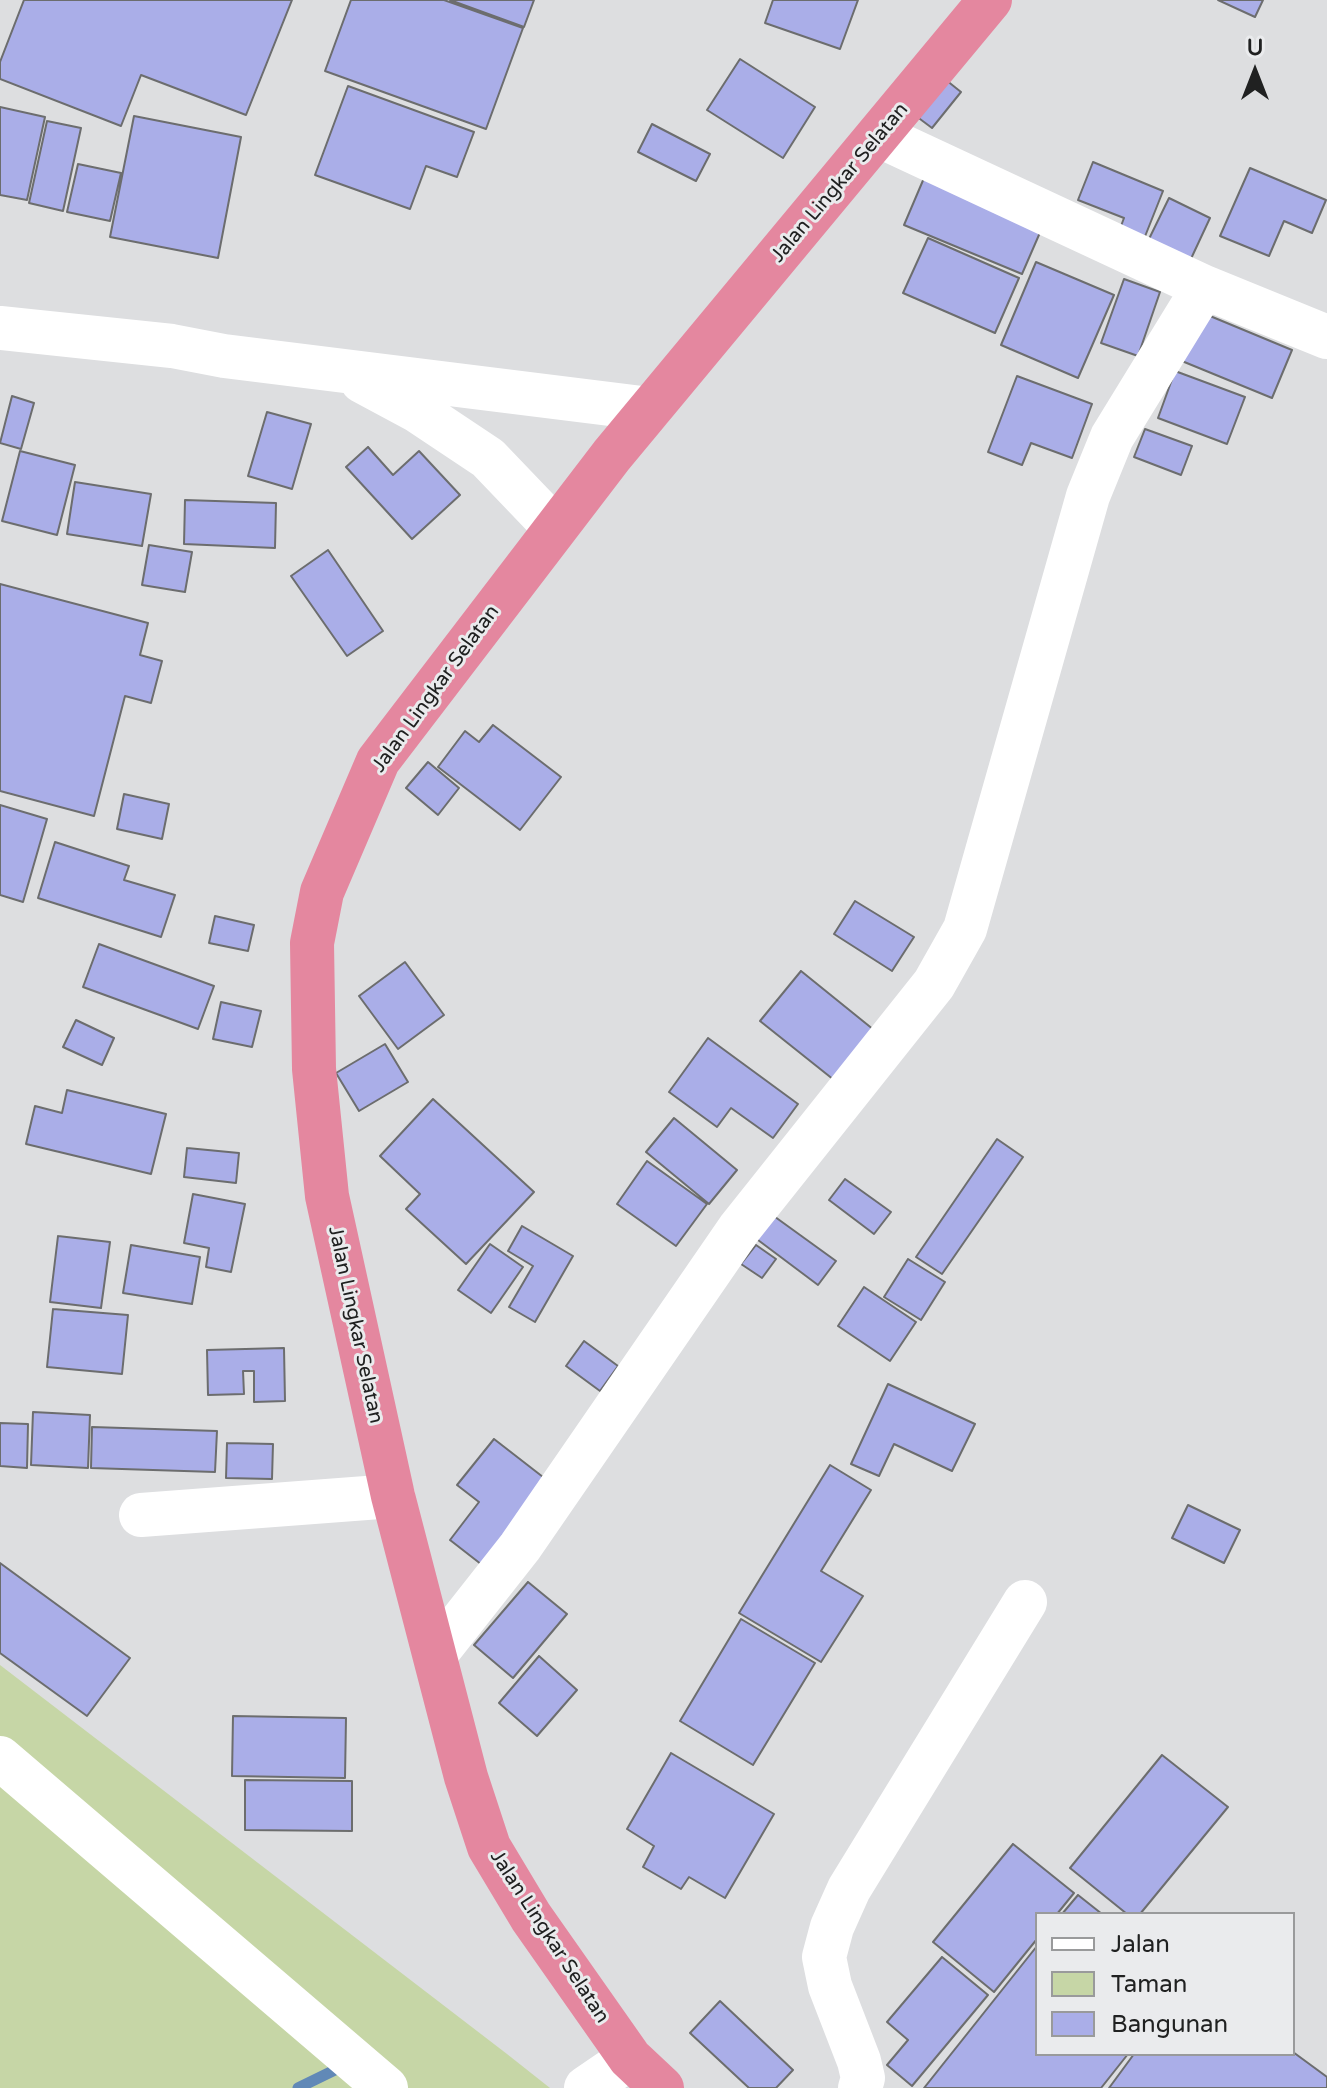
<!DOCTYPE html>
<html>
<head>
<meta charset="utf-8">
<style>
  body { margin:0 }
  #map { position:relative; width:1327px; height:2088px; overflow:hidden; background:#dddee0; font-family:"Varela Round",sans-serif }
  canvas { display:block }
  .legend { position:absolute; left:1035px; top:1912px; width:260px; height:144px; box-sizing:border-box; background:#eaebed; border:2px solid #999a9b; margin:0; padding:10px 14px; list-style:none; font-size:24px; color:#202121 }
  .legend li { display:flex; align-items:center; gap:16px; height:40px }
  .legend b { width:40px; border:2px solid #999a9b }
  .north { position:absolute; left:1215px; top:32px; width:80px; height:80px; -webkit-text-stroke:6px #eaebed; paint-order:stroke; rotate:0deg; font-size:22px; font-weight:700; line-height:32px; text-align:center; color:#202121 }
  .north::after { content:''; display:block; margin:auto; width:28px; height:36px; background:#202121; clip-path:polygon(50% 0,100% 100%,50% 72%,0 100%) }
</style>
</head>
<body>
<div id="map">
<canvas width="1327" height="2088"></canvas>
<ul class="legend">
<li><b style="height:10px;background:#fff"></b>Jalan</li>
<li><b style="height:22px;background:#c6d6a6"></b>Taman</li>
<li><b style="height:22px;background:#aaaee8"></b>Bangunan</li>
</ul>
<div class="north">U</div>
</div>
<script>
const context = document.querySelector('canvas').getContext('2d');
context.lineJoin = 'round';
function paint(path, color) {
  context.fillStyle = color;
  context.fill(path, 'evenodd');
}
function toPath(rows) {
  const path = new Path2D();
  for (const r of rows) {
    path.moveTo(r[0], r[1]);
    for (let i = 2; i < r.length; i += 2) path.lineTo(r[i], r[i + 1]);
  }
  return path;
}
function trace(path, color, width, dash) {
  context.strokeStyle = color;
  context.lineWidth = width;
  context.lineCap = dash ? 'butt' : 'round';
  context.setLineDash(dash || []);
  context.stroke(path);
}
function drawText(font, color, halo, rows, align = 'center') {
  context.font = font + ' "Varela Round",sans-serif';
  context.lineWidth = 6;
  context.setLineDash([]);
  context.textBaseline = 'middle';
  context.strokeStyle = halo;
  context.fillStyle = color;
  for (const [text, x, y, turn = 0] of rows) {
    context.save();
    context.translate(x, y);
    context.rotate((+turn || 0) * Math.PI / 180);
    context.textAlign = isNaN(turn) ? turn : align;
    if (halo) context.strokeText(text, 0, 0);
    context.fillText(text, 0, 0);
    context.restore();
  }
}
const green = toPath([
  [0,1665,507,2054,550,2088,0,2088]
]);
const stream = toPath([
  [298,2088,343,2066]
]);
const building = toPath([
  [24,0,292,0,246,115,141,75,121,126,0,79,0,62,24,0],
  [351,0,444,0,523,28,486,129,325,71,351,0],
  [450,0,534,0,524,27,450,0],
  [773,0,858,0,840,49,765,23,773,0],
  [1218,0,1263,0,1255,17,1218,0],
  [740,59,815,107,783,158,707,110,740,59],
  [941,76,961,92,932,128,912,113,941,76],
  [348,86,474,132,457,177,426,166,410,209,315,175,348,86],
  [0,107,45,117,27,200,0,195,0,107],
  [134,116,241,137,218,258,110,237,134,116],
  [47,121,81,128,63,211,29,203,47,121],
  [652,124,710,154,696,181,638,152,652,124],
  [1093,162,1163,191,1142,244,1118,234,1124,218,1078,200,1093,162],
  [78,164,121,173,110,221,67,212,78,164],
  [1250,168,1326,200,1312,233,1284,221,1269,256,1220,236,1250,168],
  [927,171,1045,221,1022,274,904,225,927,171],
  [1169,198,1210,218,1189,263,1147,243,1169,198],
  [928,238,1019,278,995,333,903,293,928,238],
  [1036,262,1114,295,1078,378,1001,345,1036,262],
  [1124,279,1160,292,1138,356,1101,343,1124,279],
  [1198,311,1292,350,1272,398,1177,359,1198,311],
  [1175,371,1245,397,1227,444,1158,418,1175,371],
  [1017,376,1092,404,1072,458,1031,443,1022,465,988,452,1017,376],
  [12,396,34,403,21,449,0,443,12,396],
  [267,412,311,424,292,489,248,476,267,412],
  [1145,429,1192,446,1181,475,1134,457,1145,429],
  [368,447,393,475,419,451,460,495,412,539,346,467,368,447],
  [20,451,75,465,57,535,2,521,20,451],
  [75,482,151,494,142,546,67,534,75,482],
  [185,500,276,503,275,548,184,544,185,500],
  [149,545,192,552,185,592,142,585,149,545],
  [328,550,383,631,347,656,291,576,328,550],
  [0,584,148,623,140,655,162,661,151,703,125,696,94,816,0,791,0,584],
  [493,725,561,777,520,830,438,767,465,731,479,742,493,725],
  [428,762,459,788,438,815,406,788,428,762],
  [124,794,169,804,162,839,117,829,124,794],
  [0,805,47,819,23,902,0,895,0,805],
  [55,842,129,866,124,880,175,895,161,937,38,898,55,842],
  [855,901,914,937,892,971,834,934,855,901],
  [215,916,254,925,248,951,209,943,215,916],
  [99,944,214,986,198,1029,83,987,99,944],
  [405,962,444,1015,398,1049,359,996,405,962],
  [801,971,874,1030,834,1080,760,1021,801,971],
  [221,1002,261,1011,252,1047,213,1039,221,1002],
  [76,1020,114,1038,102,1065,63,1047,76,1020],
  [708,1038,798,1104,773,1138,731,1108,717,1127,669,1092,708,1038],
  [385,1044,408,1082,359,1111,336,1073,385,1044],
  [67,1090,166,1114,151,1174,26,1144,35,1106,62,1113,67,1090],
  [433,1099,534,1192,466,1264,406,1209,420,1194,380,1156,433,1099],
  [674,1118,737,1170,709,1204,646,1152,674,1118],
  [997,1139,1023,1157,942,1274,916,1257,997,1139],
  [187,1148,239,1153,236,1183,184,1177,187,1148],
  [647,1161,707,1204,676,1246,617,1204,647,1161],
  [845,1179,891,1212,874,1234,829,1200,845,1179],
  [193,1194,245,1204,231,1272,206,1267,209,1248,184,1243,193,1194],
  [771,1214,836,1261,818,1285,754,1237,771,1214],
  [522,1226,573,1256,535,1322,509,1307,533,1266,508,1251,522,1226],
  [58,1236,110,1242,101,1308,50,1302,58,1236],
  [490,1244,523,1267,491,1313,458,1290,490,1244],
  [131,1245,200,1257,192,1304,123,1293,131,1245],
  [756,1245,776,1259,762,1278,741,1264,756,1245],
  [908,1259,945,1282,921,1320,884,1297,908,1259],
  [864,1287,916,1322,890,1361,838,1326,864,1287],
  [53,1309,128,1315,122,1374,47,1367,53,1309],
  [584,1341,618,1366,600,1391,566,1366,584,1341],
  [284,1348,285,1401,254,1402,254,1371,243,1371,244,1394,208,1395,207,1350,284,1348],
  [888,1384,975,1424,952,1471,894,1444,879,1476,851,1464,888,1384],
  [33,1412,90,1415,88,1468,31,1465,33,1412],
  [0,1423,28,1424,27,1468,0,1466,0,1423],
  [92,1427,217,1431,215,1472,91,1468,92,1427],
  [494,1439,552,1484,486,1568,450,1540,479,1502,457,1485,494,1439],
  [227,1443,273,1444,272,1479,226,1478,227,1443],
  [830,1465,871,1490,821,1571,863,1596,821,1662,739,1613,830,1465],
  [1188,1505,1240,1530,1224,1563,1172,1538,1188,1505],
  [0,1563,130,1658,87,1716,0,1653,0,1563],
  [528,1582,567,1614,513,1678,474,1645,528,1582],
  [741,1619,815,1663,753,1765,680,1721,741,1619],
  [539,1656,577,1690,537,1736,499,1703,539,1656],
  [233,1716,346,1718,345,1778,232,1776,233,1716],
  [671,1753,774,1814,725,1898,689,1877,681,1889,643,1867,654,1846,627,1829,671,1753],
  [1162,1755,1228,1807,1140,1914,1127,1914,1070,1868,1162,1755],
  [245,1780,352,1781,352,1831,245,1830,245,1780],
  [1013,1844,1074,1893,1057,1914,1037,1914,1037,1939,994,1992,933,1942,1013,1844],
  [1078,1895,1102,1914,1062,1914,1078,1895],
  [1037,1946,1037,2054,1128,2054,1101,2088,924,2088,1037,1946],
  [942,1957,988,1995,912,2086,887,2065,908,2040,887,2022,942,1957],
  [720,2001,793,2070,776,2088,749,2088,690,2033,720,2001],
  [1293,2052,1327,2077,1327,2088,1109,2088,1134,2054,1293,2052]
]);
const minor = toPath([
  [1204,287,1327,337],
  [0,328,172,346,224,356,650,409],
  [362,381,416,410,488,458,555,528],
  [141,1515,393,1496],
  [435,1655,520,1547,739,1229,934,984,965,929,1088,496,1112,437,1204,287,880,136],
  [0,1758,386,2088],
  [586,2088,630,2058],
  [860,2088,863,2078,859,2061,830,1986,824,1957,832,1927,849,1889,1025,1602]
]);
const highway = toPath([
  [662,2088,630,2058,531,1917,489,1847,466,1777,393,1496,327,1196,314,1069,312,943,322,892,378,761,612,455,990,0]
]);
const streetNames = [
  ["Jalan Lingkar Selatan",840,183,-50],
  ["Jalan Lingkar Selatan",436,689,-54],
  ["Jalan Lingkar Selatan",355,1325,78],
  ["Jalan Lingkar Selatan",549,1937,57]
];
paint(green, '#c6d6a6');
trace(stream, '#6189b7', 11);
paint(building, '#aaaee8');
trace(building, '#6c6d6e', 2);
trace(minor, '#fff', 44);
trace(highway, '#e4879f', 44);
drawText('20px', '#202121', '#eaebed', streetNames);
</script>
</body>
</html>
